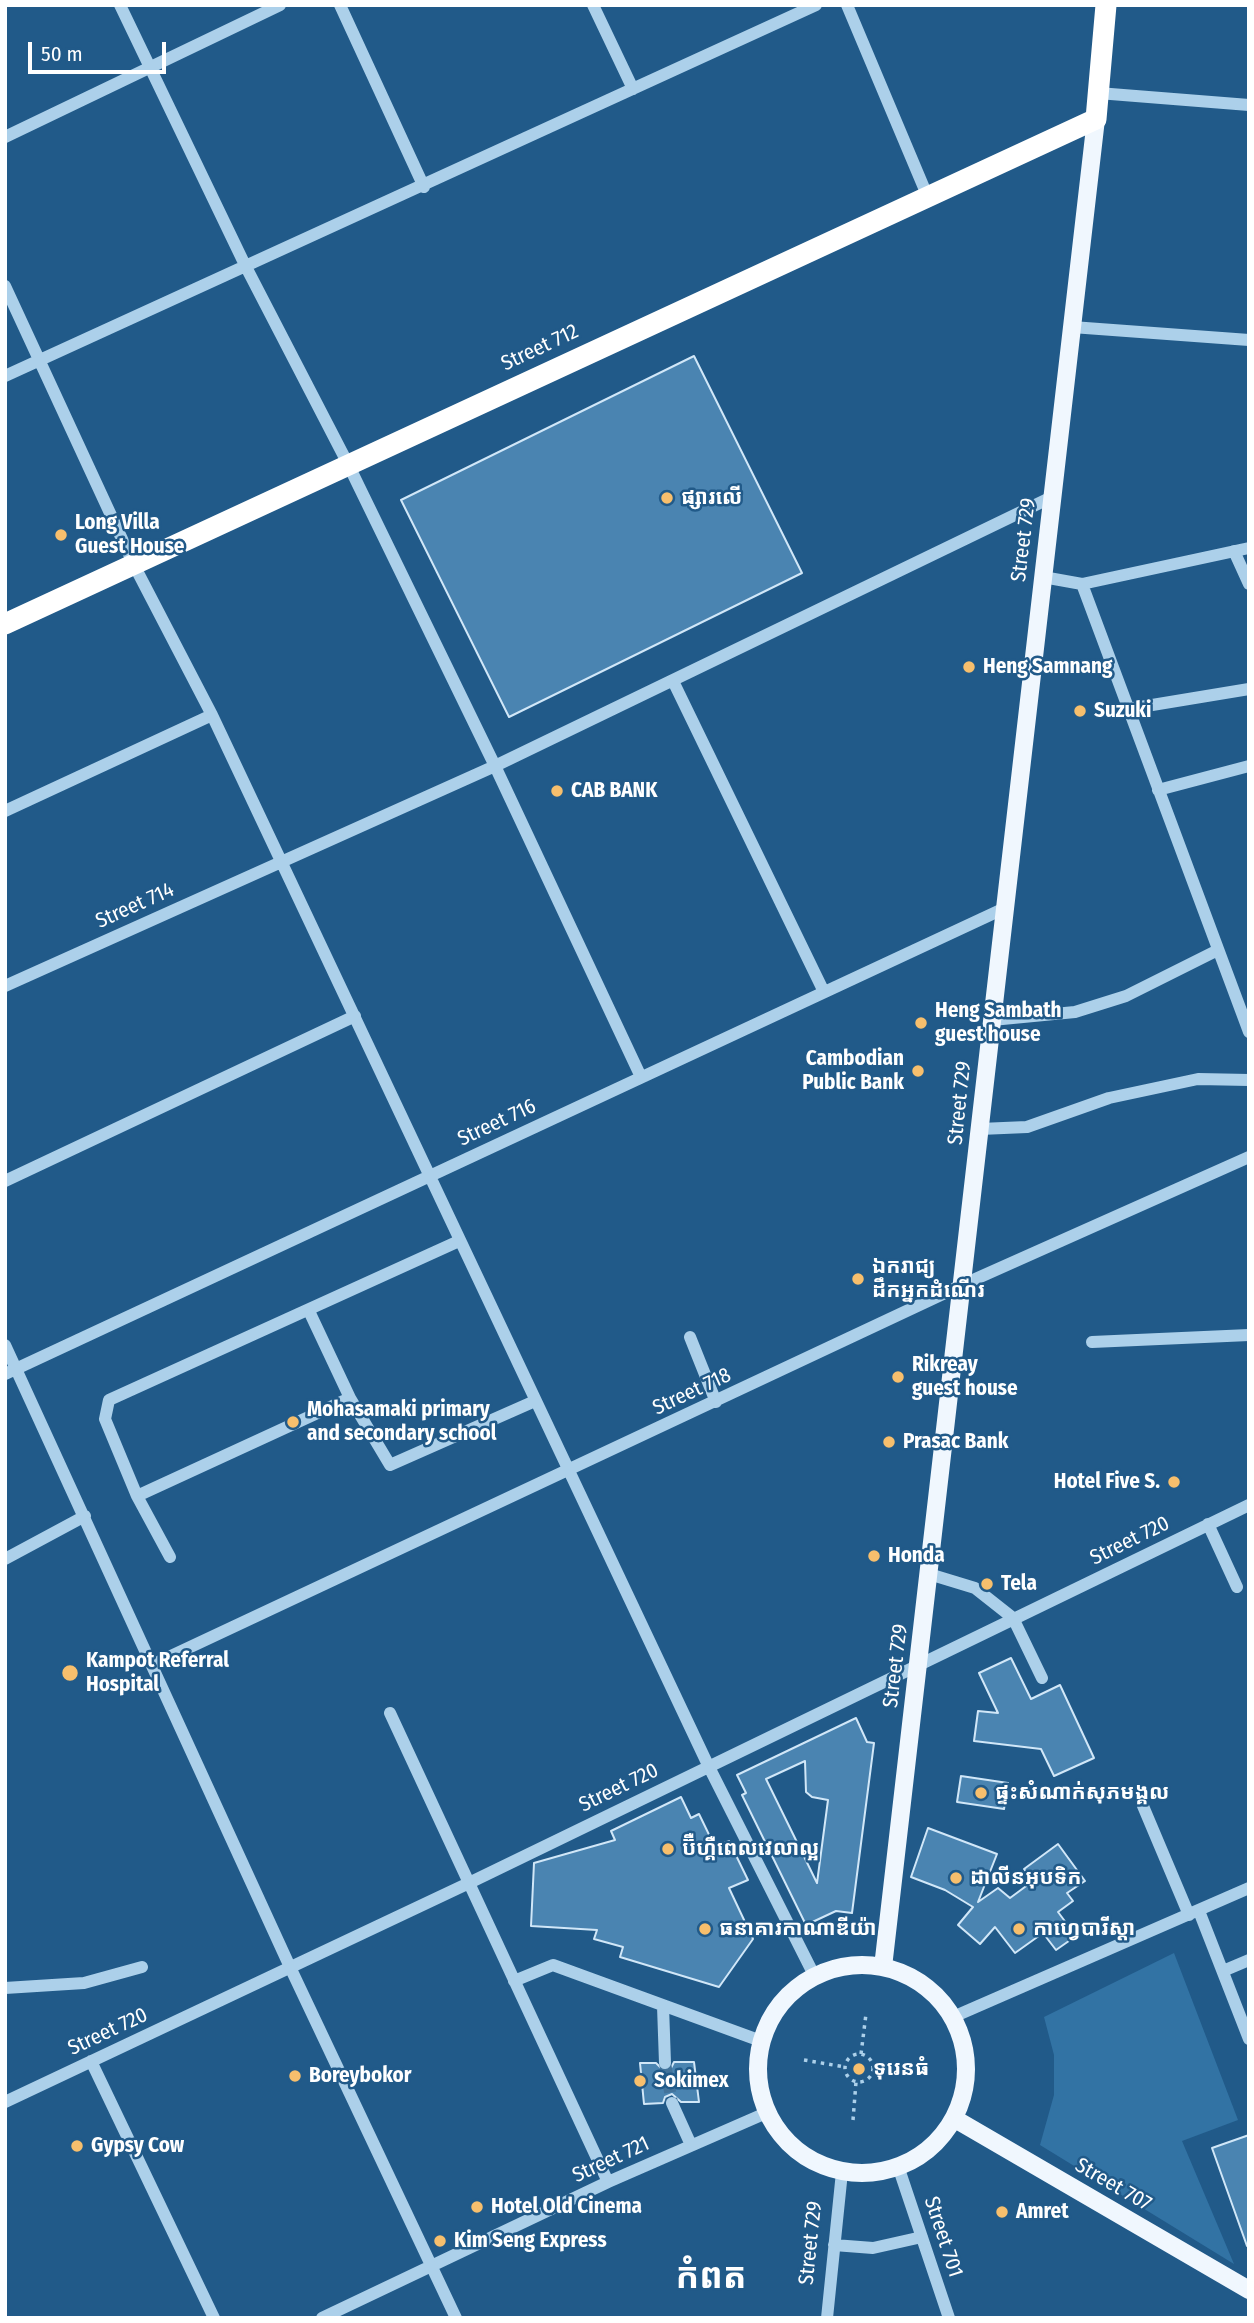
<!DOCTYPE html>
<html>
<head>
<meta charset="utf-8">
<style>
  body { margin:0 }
  #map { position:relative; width:1254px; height:2323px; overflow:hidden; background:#215a89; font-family:"Fira Sans Condensed",sans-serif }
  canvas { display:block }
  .frame { position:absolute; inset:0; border:7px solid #fff; pointer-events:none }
  .scale { position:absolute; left:28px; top:42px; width:138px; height:32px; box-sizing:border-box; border:4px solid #fff; border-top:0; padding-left:9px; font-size:21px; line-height:24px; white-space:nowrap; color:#fff; -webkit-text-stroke:5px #215a89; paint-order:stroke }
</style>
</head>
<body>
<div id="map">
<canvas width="1254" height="2323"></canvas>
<div class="frame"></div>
<div class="scale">50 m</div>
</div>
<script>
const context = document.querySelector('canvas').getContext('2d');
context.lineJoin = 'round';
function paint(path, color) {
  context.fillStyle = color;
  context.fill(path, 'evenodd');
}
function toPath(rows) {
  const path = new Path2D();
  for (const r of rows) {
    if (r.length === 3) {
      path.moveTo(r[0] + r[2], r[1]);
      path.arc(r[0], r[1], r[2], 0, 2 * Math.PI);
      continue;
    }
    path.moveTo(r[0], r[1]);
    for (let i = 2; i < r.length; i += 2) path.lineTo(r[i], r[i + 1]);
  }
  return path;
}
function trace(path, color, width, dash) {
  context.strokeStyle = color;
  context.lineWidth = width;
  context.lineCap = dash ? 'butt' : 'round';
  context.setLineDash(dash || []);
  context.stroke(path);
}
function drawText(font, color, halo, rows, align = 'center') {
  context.font = font + ' "Fira Sans Condensed","Noto Sans Khmer",sans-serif';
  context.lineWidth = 5;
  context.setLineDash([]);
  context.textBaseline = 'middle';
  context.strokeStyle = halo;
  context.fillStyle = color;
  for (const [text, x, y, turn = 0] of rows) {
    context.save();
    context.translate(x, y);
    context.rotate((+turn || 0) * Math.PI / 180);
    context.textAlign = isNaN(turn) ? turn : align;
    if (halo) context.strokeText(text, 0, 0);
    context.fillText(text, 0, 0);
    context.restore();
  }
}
const green = toPath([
  [1174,1953,1238,2120,1182,2141,1234,2264,1040,2145,1054,2095,1054,2055,1044,2017]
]);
const building = toPath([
  [694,356,802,573,509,717,401,500,694,356],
  [1011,1658,1031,1699,1060,1685,1094,1758,1054,1776,1041,1749,974,1741,978,1711,998,1713,979,1673,1011,1658],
  [856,1718,867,1742,874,1743,852,1913,836,1911,806,1925,742,1795,746,1793,737,1775,856,1718],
  [805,1761,806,1792,812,1797,828,1800,817,1883,766,1779,805,1761],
  [961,1776,1008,1783,1004,1809,957,1802,961,1776],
  [681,1797,691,1818,699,1814,715,1847,729,1841,748,1880,729,1888,753,1939,719,1987,620,1957,623,1947,594,1939,597,1930,531,1926,534,1863,615,1840,611,1831,681,1797],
  [928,1828,997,1854,978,1902,998,1888,1010,1898,1033,1881,1024,1869,1058,1844,1085,1881,1067,1893,1073,1901,1058,1912,1076,1936,1056,1950,1043,1933,1015,1953,995,1927,980,1944,958,1925,973,1907,945,1890,911,1877,928,1828],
  [674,2062,694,2062,699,2102,681,2102,672,2094,665,2097,663,2103,644,2104,640,2063,656,2063,665,2072,670,2070,674,2062],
  [1249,2135,1249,2246,1247,2246,1212,2148,1249,2135]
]);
const minorTunnel = toPath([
  [665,2063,672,2103]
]);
const path = toPath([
  [859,2068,14],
  [861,2054,866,2014],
  [804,2060,845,2067],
  [873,2070,912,2075],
  [853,2120,856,2082]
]);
const minor = toPath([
  [120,5,245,265,348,464,495,766,641,1077],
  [340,5,424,187],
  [593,5,633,89],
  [847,5,927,195],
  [1098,93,1249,105],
  [5,137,280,5],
  [5,286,134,565,212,715,708,1765,814,1975],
  [1072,327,1249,340],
  [5,376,816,5],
  [1234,551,1249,584],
  [1043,577,1082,584,1249,1032],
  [1082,584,1249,548],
  [673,681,824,992],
  [1128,709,1249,689],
  [1158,790,1249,766],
  [5,811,212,715],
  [5,986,495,766,1052,497],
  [992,1020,1075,1012,1126,996,1218,950],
  [980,1129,1027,1127,1109,1098,1198,1079,1249,1080],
  [5,1181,355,1016],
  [309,1311,350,1398,390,1465,535,1401],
  [690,1337,716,1402],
  [1092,1342,1249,1335],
  [5,1345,290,1967,456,2318],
  [5,1374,1005,908],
  [137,1496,350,1398],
  [1208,1524,1237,1587],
  [170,1557,137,1496,105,1419,109,1400,459,1241],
  [5,1559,85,1516],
  [929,1574,975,1588,1013,1618,1042,1678],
  [154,1664,962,1285,1249,1157],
  [390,1713,608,2182],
  [1143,1806,1189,1915],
  [1199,1911,1249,2039],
  [1223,1971,1249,1960],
  [514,1981,553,1965,761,2041],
  [5,1988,84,1983,142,1967],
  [663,2006,665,2063],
  [953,2017,1249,1888],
  [91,2061,214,2318],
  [5,2102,469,1883,1249,1505],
  [672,2103,691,2145],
  [899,2169,949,2318],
  [834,2245,873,2248,922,2237],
  [322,2318,608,2182,766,2113],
  [827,2318,842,2172]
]);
const major = toPath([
  [862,2069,104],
  [883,1967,1096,119],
  [955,2119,1249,2290]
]);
const highway = toPath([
  [5,624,1096,119,1106,5]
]);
const markers = [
  [667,498,7,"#f7bf6d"],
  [61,535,7,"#f7bf6d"],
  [969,667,7,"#f7bf6d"],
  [1080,711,7,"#f7bf6d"],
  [557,791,7,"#f7bf6d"],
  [921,1023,7,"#f7bf6d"],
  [918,1071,7,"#f7bf6d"],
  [858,1279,7,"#f7bf6d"],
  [898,1377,7,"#f7bf6d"],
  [293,1422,7,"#f7bf6d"],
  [889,1442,7,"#f7bf6d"],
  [1174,1482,7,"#f7bf6d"],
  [874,1556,7,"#f7bf6d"],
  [987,1584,7,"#f7bf6d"],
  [70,1673,9,"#f7bf6d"],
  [981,1793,7,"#f7bf6d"],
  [668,1849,7,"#f7bf6d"],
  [956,1878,7,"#f7bf6d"],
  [705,1929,7,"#f7bf6d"],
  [1019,1929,7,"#f7bf6d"],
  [859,2069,7,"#f7bf6d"],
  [295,2076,7,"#f7bf6d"],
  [640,2081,7,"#f7bf6d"],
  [77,2146,7,"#f7bf6d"],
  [477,2207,7,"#f7bf6d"],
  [1002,2212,7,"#f7bf6d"],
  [440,2241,7,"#f7bf6d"]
];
const streetNames = [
  ["Street 712",540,348,-25],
  ["Street 729",1024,540,-83],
  ["Street 714",135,906,-24],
  ["Street 729",960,1103,-84],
  ["Street 716",497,1123,-25],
  ["Street 718",692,1392,-25],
  ["Street 720",1130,1541,-26],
  ["Street 729",896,1666,-83],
  ["Street 720",619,1788,-26],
  ["Street 720",108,2032,-25],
  ["Street 721",611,2160,-25],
  ["Street 707",1113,2185,30],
  ["Street 701",943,2237,72],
  ["Street 729",811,2243,-84]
];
const poiNames = [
  ["ផ្សារលើ",681,498],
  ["Long Villa",75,523],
  ["Guest House",75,547],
  ["Heng Samnang",983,667],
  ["Suzuki",1094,711],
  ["CAB BANK",571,791],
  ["Heng Sambath",935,1011],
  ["guest house",935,1035],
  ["Cambodian",904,1059,"right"],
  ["Public Bank",904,1083,"right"],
  ["ឯករាជ្យ",872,1267],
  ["ដឹកអ្នកដំណើរ",872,1291],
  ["Rikreay",912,1365],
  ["guest house",912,1389],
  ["Mohasamaki primary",307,1410],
  ["and secondary school",307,1434],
  ["Prasac Bank",903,1442],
  ["Hotel Five S.",1160,1482,"right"],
  ["Honda",888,1556],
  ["Tela",1001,1584],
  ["Kampot Referral",86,1661],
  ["Hospital",86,1685],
  ["ផ្ទះសំណាក់សុភមង្គល",995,1793],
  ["ប៊ឺហ្គឺពេលវេលាល្អ",682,1849],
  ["ដាលីនអុបទិក",970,1878],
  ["ធនាគារកាណាឌីយ៉ា",719,1929],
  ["កាហ្វេបារីស្តា",1033,1929],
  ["ទុរេនធំ",873,2069],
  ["Boreybokor",309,2076],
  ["Sokimex",654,2081],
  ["Gypsy Cow",91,2146],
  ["Hotel Old Cinema",491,2207],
  ["Amret",1016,2212],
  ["Kim Seng Express",454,2241]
];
const townNames = [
  ["កំពត",711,2278]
];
paint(green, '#3273a4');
paint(building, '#4a84b1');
trace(building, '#d1e7f8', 2);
trace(minorTunnel, '#42739b', 12, [12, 6]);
trace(path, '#acd0ea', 3.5, [3.5, 5]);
trace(minor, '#acd0ea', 12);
trace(major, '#f0f7fe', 18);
trace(highway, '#fff', 21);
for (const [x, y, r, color] of markers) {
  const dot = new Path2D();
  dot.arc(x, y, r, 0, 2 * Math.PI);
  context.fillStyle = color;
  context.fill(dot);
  trace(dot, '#215a89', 2.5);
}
drawText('21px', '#fff', '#215a89', streetNames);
drawText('bold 21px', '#fff', '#215a89', poiNames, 'left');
drawText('bold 35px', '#fff', '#215a89', townNames);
</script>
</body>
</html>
